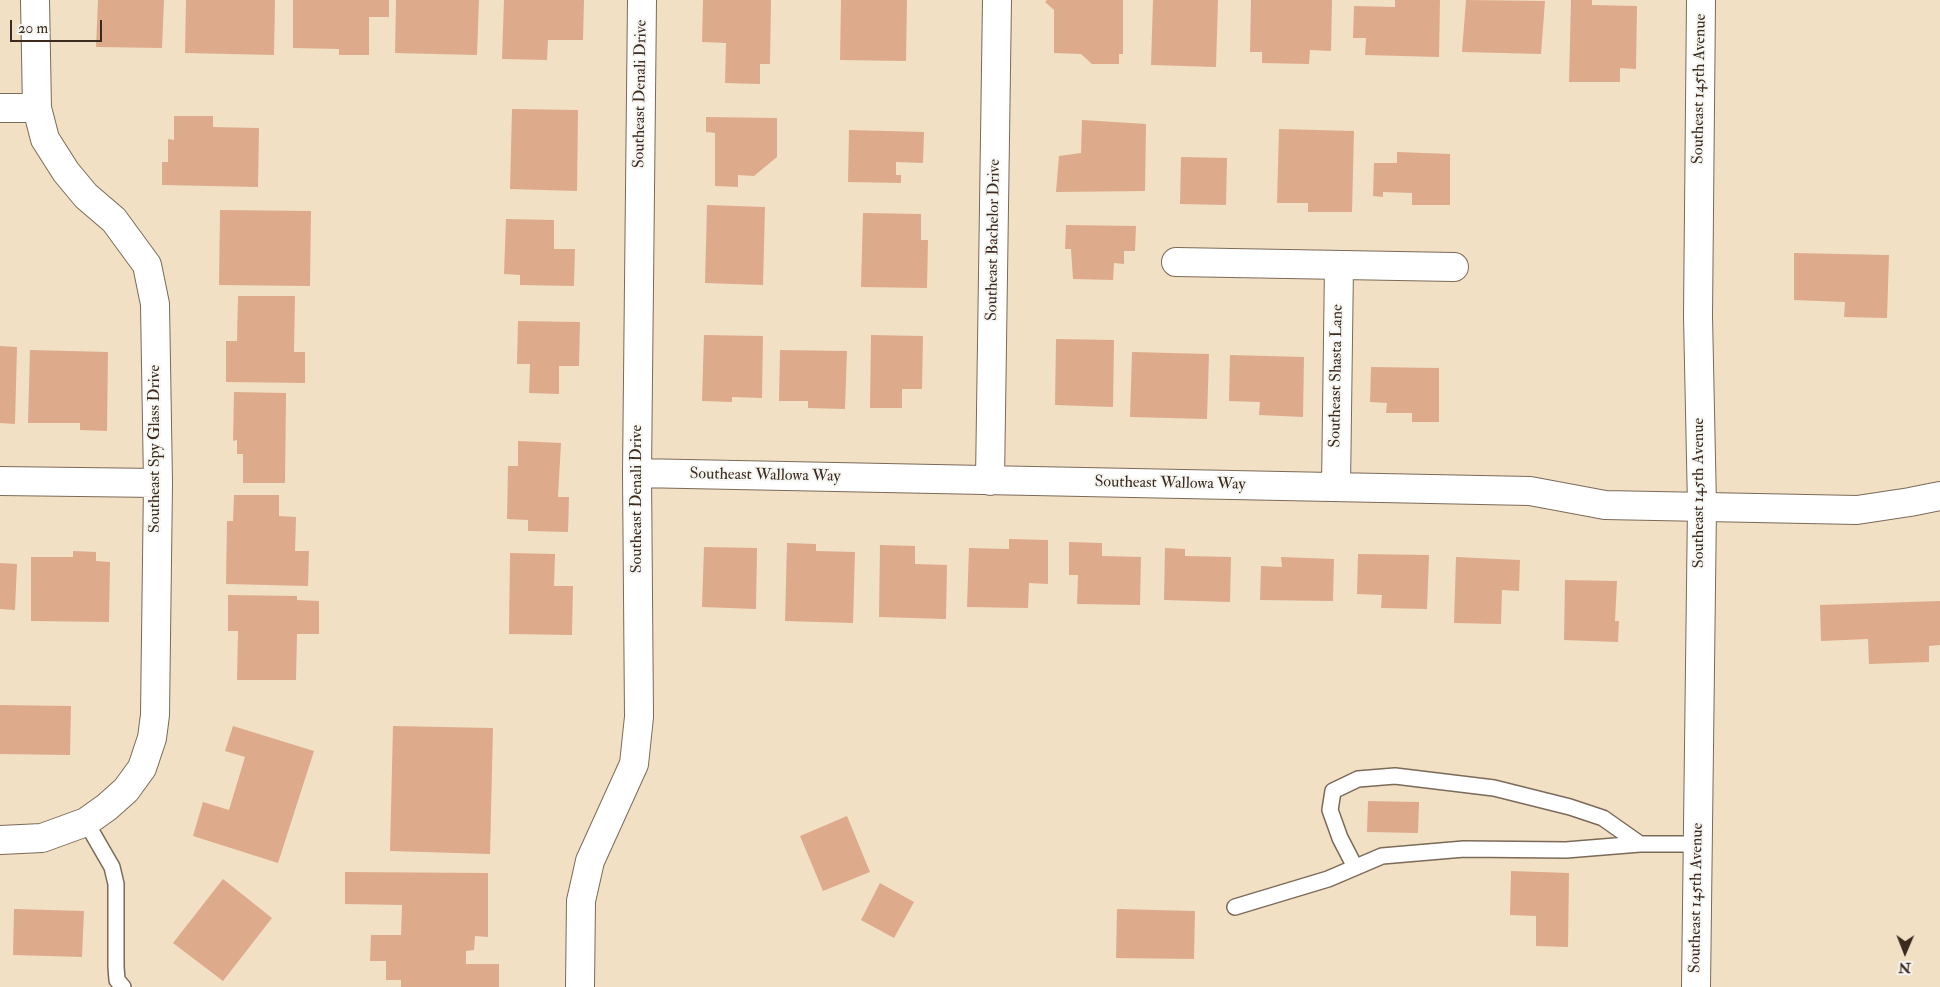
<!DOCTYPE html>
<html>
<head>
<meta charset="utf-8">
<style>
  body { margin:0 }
  #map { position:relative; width:1940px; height:987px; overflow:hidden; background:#f1e0c4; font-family:"IM FELL Double Pica",serif }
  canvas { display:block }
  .north { position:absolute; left:1880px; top:927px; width:50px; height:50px; -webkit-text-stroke:4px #f6f6f2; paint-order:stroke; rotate:181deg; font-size:14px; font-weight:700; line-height:20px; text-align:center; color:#3b2a1e }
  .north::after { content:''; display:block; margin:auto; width:18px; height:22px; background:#3b2a1e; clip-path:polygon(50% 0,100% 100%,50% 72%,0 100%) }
  .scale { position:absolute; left:10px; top:20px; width:92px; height:22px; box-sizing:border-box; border:2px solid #3b2a1e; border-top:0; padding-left:6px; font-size:15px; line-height:18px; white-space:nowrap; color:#3b2a1e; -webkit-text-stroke:4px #f6f6f2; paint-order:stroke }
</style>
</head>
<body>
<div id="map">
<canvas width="1940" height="987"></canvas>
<div class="north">N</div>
<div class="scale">20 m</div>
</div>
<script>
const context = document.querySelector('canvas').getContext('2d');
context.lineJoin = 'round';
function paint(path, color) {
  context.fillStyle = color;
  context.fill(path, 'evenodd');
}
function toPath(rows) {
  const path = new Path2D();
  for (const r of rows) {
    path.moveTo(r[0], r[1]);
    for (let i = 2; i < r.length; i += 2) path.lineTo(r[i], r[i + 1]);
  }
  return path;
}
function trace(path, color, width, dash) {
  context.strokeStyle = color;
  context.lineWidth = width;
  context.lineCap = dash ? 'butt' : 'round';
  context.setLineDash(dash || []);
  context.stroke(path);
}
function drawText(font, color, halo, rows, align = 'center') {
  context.font = font + ' "IM FELL Double Pica",serif';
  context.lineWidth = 4;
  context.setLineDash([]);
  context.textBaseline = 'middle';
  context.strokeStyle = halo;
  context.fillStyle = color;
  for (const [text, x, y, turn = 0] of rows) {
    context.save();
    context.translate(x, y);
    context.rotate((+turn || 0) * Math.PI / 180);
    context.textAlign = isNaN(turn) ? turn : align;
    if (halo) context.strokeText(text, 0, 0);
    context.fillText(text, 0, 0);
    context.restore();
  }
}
const building = toPath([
  [98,0,164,0,162,48,96,47],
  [186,0,275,0,274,55,185,53],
  [293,0,389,0,389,17,369,17,369,55,339,55,339,49,293,48],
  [396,0,479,0,477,55,395,53],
  [504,0,584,0,583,40,548,40,547,60,502,59],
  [703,0,771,0,770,64,760,64,760,84,725,83,726,43,702,42],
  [841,0,907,0,906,61,840,60],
  [1047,0,1123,0,1123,54,1119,54,1119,64,1092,64,1081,54,1054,53,1054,10,1045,2],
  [1153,0,1218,0,1216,67,1151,65],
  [1251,0,1332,0,1331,51,1310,50,1309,64,1262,63,1262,52,1250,52],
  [1395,0,1440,0,1439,57,1365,55,1366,38,1353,38,1354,6,1395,7],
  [1466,0,1545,1,1541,54,1462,52],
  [1571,0,1592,0,1592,5,1637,6,1636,69,1620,68,1620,82,1569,82],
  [512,109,578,110,577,191,510,189],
  [174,116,213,116,213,127,259,128,258,187,162,185,162,162,168,162,168,139,174,140],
  [706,117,777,118,777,157,754,176,738,175,738,187,715,186,715,133,706,132],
  [1082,120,1146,124,1145,191,1056,192,1059,156,1081,153],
  [1279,129,1354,131,1352,212,1308,212,1308,203,1277,203],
  [849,130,924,132,923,163,896,162,896,175,901,175,901,183,848,182],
  [1397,152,1450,154,1450,205,1412,205,1412,193,1383,192,1383,197,1373,196,1374,163,1397,163],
  [1181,157,1227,158,1226,205,1180,204],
  [707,205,765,207,763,285,705,283],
  [220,210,311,211,310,286,219,285],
  [863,213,921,214,921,240,928,240,927,288,861,287],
  [506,219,554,220,554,249,575,249,574,286,520,285,520,275,504,274],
  [1066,225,1136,226,1135,251,1124,251,1124,264,1114,263,1113,280,1073,279,1071,249,1065,249],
  [1794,253,1889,255,1887,318,1844,317,1845,302,1794,300],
  [238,296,295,296,294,352,305,352,305,383,226,382,226,341,237,341],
  [518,321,580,322,579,366,559,366,559,394,529,393,530,364,517,364],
  [704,335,763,336,762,398,732,397,732,402,702,401],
  [871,335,923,336,922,389,902,389,902,408,870,408],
  [1056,339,1114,340,1113,407,1055,405],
  [0,346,17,347,15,424,0,423],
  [30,350,108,352,107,431,80,430,80,423,28,423],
  [780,350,847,351,845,409,808,408,808,401,779,401],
  [1132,352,1209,354,1207,419,1130,417],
  [1230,355,1304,357,1303,417,1259,415,1260,402,1229,401],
  [1371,367,1439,368,1439,422,1412,422,1412,413,1386,413,1387,403,1370,402],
  [234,392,286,393,285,483,243,483,243,454,237,454,237,440,233,441],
  [518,441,561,443,558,497,569,497,568,532,528,531,528,520,507,519,508,466,518,466],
  [234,495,279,495,279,516,296,517,295,551,309,551,308,586,226,584,227,521,233,521],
  [1009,539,1048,540,1048,584,1029,583,1028,608,967,607,969,548,1009,549],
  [1069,542,1102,543,1102,556,1141,557,1140,605,1077,604,1078,575,1069,575],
  [787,543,816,544,816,551,855,552,853,623,785,621],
  [880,545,915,546,915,564,947,565,946,619,879,617],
  [704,547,757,548,756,609,702,607],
  [1165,548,1185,549,1185,556,1231,557,1230,602,1164,600],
  [73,551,96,552,96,561,110,562,109,622,31,621,31,557,73,557],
  [510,553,555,554,554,586,573,586,572,635,509,634],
  [1358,554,1429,555,1427,609,1381,608,1382,595,1357,594],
  [1281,557,1334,559,1333,601,1260,600,1261,566,1282,567],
  [1456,557,1520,560,1519,591,1502,590,1501,624,1454,623],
  [0,563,17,564,15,610,0,609],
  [1565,580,1617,581,1615,621,1619,621,1618,642,1564,640],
  [228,595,297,596,297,600,319,601,319,634,297,634,296,680,237,680,238,631,228,631],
  [1940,601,1940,645,1929,646,1929,662,1869,664,1868,639,1821,641,1820,605],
  [0,705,71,706,70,755,0,754],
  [233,726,314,751,278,863,193,836,203,802,229,810,245,757,225,751],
  [393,726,493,728,490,854,390,851],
  [1368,801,1419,802,1418,833,1367,832],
  [847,816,870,872,823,891,800,836],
  [1511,871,1569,873,1568,947,1536,946,1536,916,1510,915],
  [345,872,488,873,488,937,475,936,474,950,466,951,466,964,499,964,499,987,401,987,401,980,386,980,386,961,370,961,371,935,401,935,402,905,345,904],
  [223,879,272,918,223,981,173,943],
  [880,883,914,902,894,938,861,920],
  [14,909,84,911,82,957,13,955],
  [1117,909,1195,911,1194,959,1116,958]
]);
const lane = toPath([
  [86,822,112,867,116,884,116,967,117,980,123,987],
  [1355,867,1340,838,1330,810,1333,791,1358,779,1395,776,1494,788,1570,807,1603,818,1640,844],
  [1235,907,1328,879,1382,856,1464,849,1566,850,1640,844,1698,844]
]);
const street = toPath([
  [0,108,37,108],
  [1176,262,1454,267],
  [637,473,1530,491,1605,505,1857,510,1910,502,1940,496],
  [0,481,158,483],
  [990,481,997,0],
  [1336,487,1339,265],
  [0,840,42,838,86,822,107,807,126,790,142,768,152,738,155,715,158,483,155,304,147,265,114,220,86,196,66,172,45,139,37,108,35,0],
  [580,987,581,901,590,861,634,764,639,717,637,473,642,0]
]);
const secondary = toPath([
  [1696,987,1702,506,1698,316,1701,0]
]);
const streetNames = [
  ["Southeast 145th Avenue",1700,89,-89],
  ["Southeast Denali Drive",641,94,-89],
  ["Southeast Bachelor Drive",994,240,-89],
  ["Southeast Shasta Lane",1337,376,-89],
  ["Southeast Spy Glass Drive",156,449,-90],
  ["Southeast Wallowa Way",765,476,1],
  ["Southeast Wallowa Way",1170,484,1],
  ["Southeast 145th Avenue",1700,493,-90],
  ["Southeast Denali Drive",638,499,-90],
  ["Southeast 145th Avenue",1697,898,-89]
];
paint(building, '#deaa8c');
trace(lane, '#7b6a58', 18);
trace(street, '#7b6a58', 30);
trace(secondary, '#7b6a58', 30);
trace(lane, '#fff', 15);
trace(street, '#fff', 28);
trace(secondary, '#fff', 28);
drawText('16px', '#3b2a1e', '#f6f6f2', streetNames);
</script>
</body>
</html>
